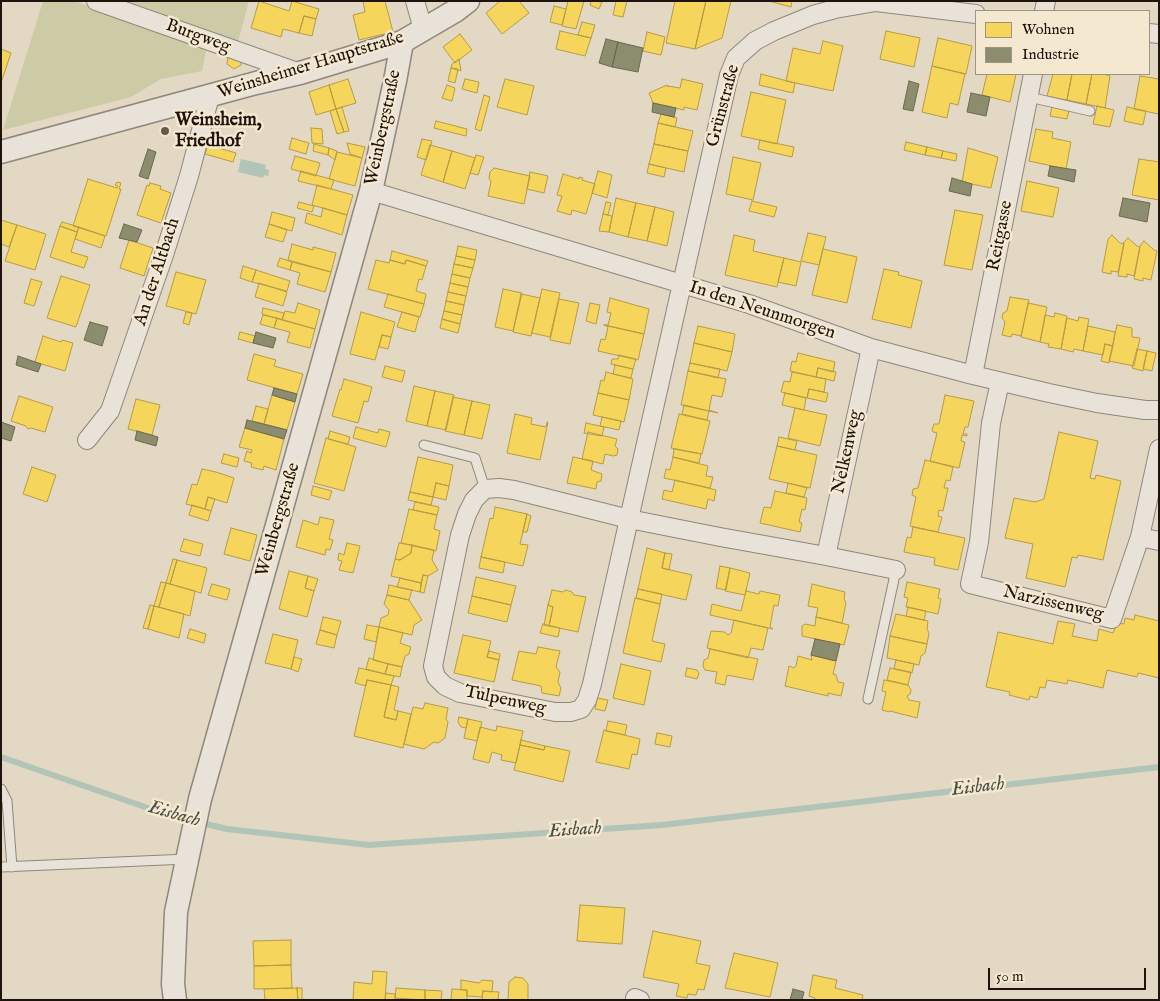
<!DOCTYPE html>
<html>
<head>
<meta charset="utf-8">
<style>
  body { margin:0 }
  #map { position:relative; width:1160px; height:1001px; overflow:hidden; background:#e3d8c4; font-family:"IM FELL English",serif }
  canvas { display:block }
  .frame { position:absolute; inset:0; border:2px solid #1e140d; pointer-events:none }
  .legend { position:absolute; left:975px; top:10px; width:175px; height:65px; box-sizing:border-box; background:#f5e8d0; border:1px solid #9f9382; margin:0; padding:6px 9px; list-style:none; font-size:15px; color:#1e140d }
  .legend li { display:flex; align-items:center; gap:10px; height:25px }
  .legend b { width:25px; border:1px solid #9f9382 }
  .scale { position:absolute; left:988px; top:968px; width:158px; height:22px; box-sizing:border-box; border:2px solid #1e140d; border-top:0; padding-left:6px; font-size:15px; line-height:18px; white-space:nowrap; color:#1e140d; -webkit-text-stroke:4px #f5e8d0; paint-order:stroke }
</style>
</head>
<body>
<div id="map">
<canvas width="1160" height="1001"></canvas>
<div class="frame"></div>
<ul class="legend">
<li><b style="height:14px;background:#f6d55c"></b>Wohnen</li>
<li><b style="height:14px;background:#8c8c6e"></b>Industrie</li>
</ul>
<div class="scale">50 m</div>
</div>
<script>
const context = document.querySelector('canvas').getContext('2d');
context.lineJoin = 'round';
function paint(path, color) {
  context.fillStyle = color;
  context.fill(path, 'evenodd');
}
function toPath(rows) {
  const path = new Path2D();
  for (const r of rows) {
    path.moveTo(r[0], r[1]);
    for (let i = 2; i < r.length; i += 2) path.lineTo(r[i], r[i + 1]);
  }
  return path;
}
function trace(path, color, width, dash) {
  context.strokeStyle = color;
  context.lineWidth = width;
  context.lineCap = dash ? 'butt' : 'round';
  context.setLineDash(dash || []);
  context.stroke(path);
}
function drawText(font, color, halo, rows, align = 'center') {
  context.font = font + ' "IM FELL English",serif';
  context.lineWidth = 5;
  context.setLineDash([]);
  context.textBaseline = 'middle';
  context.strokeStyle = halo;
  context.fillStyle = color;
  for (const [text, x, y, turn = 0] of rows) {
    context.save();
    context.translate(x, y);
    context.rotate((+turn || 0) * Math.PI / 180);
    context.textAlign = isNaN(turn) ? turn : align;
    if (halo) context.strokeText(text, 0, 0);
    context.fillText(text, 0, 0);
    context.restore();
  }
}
const green = toPath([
  [43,1,74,1,207,46,202,71,161,79,131,97,3,130],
  [110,1,249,1,238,42]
]);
const water = toPath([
  [241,159,266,165,265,169,269,170,268,176,264,175,263,178,238,172]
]);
const homes = toPath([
  [259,1,289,11,292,1,319,9,316,19,304,16,299,33,283,29,281,37,251,28,259,1],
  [363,1,385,1,393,32,359,40,353,15,365,12,363,1],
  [500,1,519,1,529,13,502,34,486,13,500,1],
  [568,1,584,1,576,29,562,26,568,1],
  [591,1,602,2,599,9,590,5,591,1],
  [616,1,627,1,623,17,613,15,616,1],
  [675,1,706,1,695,49,666,43,675,1],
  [706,1,731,1,722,38,695,49,706,1],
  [769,1,792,1,791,7,769,1],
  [554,6,566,9,562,25,550,22,554,6],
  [304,16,316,19,312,36,299,33,304,16],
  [582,22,595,25,591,38,578,35,582,22],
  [560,31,591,38,585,56,556,49,560,31],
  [886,31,920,38,914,67,880,59,886,31],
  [647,32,665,37,661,55,643,51,647,32],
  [460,34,472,50,455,63,443,47,460,34],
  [938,38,972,46,966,74,932,66,938,38],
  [823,41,843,46,833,91,786,81,793,48,820,54,823,41],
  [1,49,11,53,1,83,1,49],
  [228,57,241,57,241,65,234,69,227,64,228,57],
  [459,59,461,71,451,68,452,64,459,59],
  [932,66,965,74,958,105,950,103,947,118,922,112,932,66],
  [451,68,458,69,455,83,448,81,451,68],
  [761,74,795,83,793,93,759,85,761,74],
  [985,74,1016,74,1010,102,982,95,987,74,985,74],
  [1053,74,1072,74,1067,100,1047,96,1053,74],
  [1072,74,1092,74,1086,104,1067,100,1072,74],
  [1092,74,1103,74,1110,76,1105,108,1086,104,1092,74],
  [1140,76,1159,79,1159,114,1134,109,1140,76],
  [348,79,356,103,336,109,329,85,348,79],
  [465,79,479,82,477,93,462,89,465,79],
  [505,79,534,86,527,115,497,107,505,79],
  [682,79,703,84,697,110,684,107,684,110,653,103,649,93,667,85,668,87,668,86,680,88,682,79],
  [329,85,336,109,316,115,309,92,329,85],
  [447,85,455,88,452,101,442,98,447,85],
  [751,92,786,100,777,144,741,136,751,92],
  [484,95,490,97,481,131,475,129,484,95],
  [1097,106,1114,110,1110,127,1093,124,1097,106],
  [342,107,349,131,344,132,336,109,342,107],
  [1052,107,1069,110,1067,119,1050,116,1052,107],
  [1127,107,1146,111,1143,125,1124,121,1127,107],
  [336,109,344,132,337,134,330,111,336,109],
  [661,114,677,118,675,127,658,123,661,114],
  [436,121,467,129,466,136,434,128,436,121],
  [658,123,693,131,688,151,654,144,658,123],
  [311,128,322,129,323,144,312,143,311,128],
  [1036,129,1053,132,1052,138,1071,142,1066,169,1029,161,1036,129],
  [292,138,309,143,306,154,289,149,292,138],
  [422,139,432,141,426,160,417,157,422,139],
  [760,140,794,147,792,157,758,149,760,140],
  [906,142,927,147,925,155,904,150,906,142],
  [347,143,365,147,362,158,350,154,347,143],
  [314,144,329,148,328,155,313,151,314,144],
  [654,144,688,151,684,172,649,164,654,144],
  [208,145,236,153,233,162,205,154,208,145],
  [430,145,452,151,443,182,421,175,430,145],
  [927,147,943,151,941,158,925,155,927,147],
  [329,148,337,151,335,160,328,155,329,148],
  [968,148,998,157,991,188,962,182,968,148],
  [452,151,475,158,465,189,443,182,452,151],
  [943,151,957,154,956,161,941,158,943,151],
  [337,152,362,158,355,186,329,179,337,152],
  [476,155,484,157,478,175,470,173,476,155],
  [295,156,320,163,316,176,291,169,295,156],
  [733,157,761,163,753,200,726,194,733,157],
  [1139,159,1159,162,1159,200,1132,195,1139,159],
  [649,164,666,168,664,177,647,173,649,164],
  [494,168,530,176,524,204,488,196,491,182,489,178,490,172,494,168],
  [301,171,334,180,331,189,298,181,301,171],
  [598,171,612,175,607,198,592,193,598,171],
  [530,172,548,176,544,193,527,189,530,172],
  [563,174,579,179,579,177,583,178,582,180,595,184,586,214,572,210,571,215,557,211,562,196,557,195,563,174],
  [88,179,117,188,118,186,115,185,117,182,121,183,119,189,121,189,106,236,73,226,88,179],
  [1027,181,1059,188,1053,217,1021,211,1027,181],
  [150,183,161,186,160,189,171,193,161,223,137,215,147,185,149,186,150,183],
  [317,185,353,195,347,215,312,205,317,185],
  [616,198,636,203,628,237,609,232,616,198],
  [752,201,777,207,774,217,749,211,752,201],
  [299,202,314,206,312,212,297,208,299,202],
  [606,202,611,203,608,215,603,214,606,202],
  [636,203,655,207,647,241,628,237,636,203],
  [655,207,674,212,667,246,647,241,655,207],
  [323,208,347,215,342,235,305,223,307,213,321,217,323,208],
  [955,210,983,215,972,270,944,265,955,210],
  [272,212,295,218,292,231,269,224,272,212],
  [603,214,612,216,609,232,599,231,603,214],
  [1,220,17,225,9,247,1,244,1,220],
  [62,222,79,227,77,232,60,226,62,222],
  [269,224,287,230,283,242,265,237,269,224],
  [17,225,46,234,35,270,5,261,17,225],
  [60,226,77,232,71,252,88,257,84,268,50,257,60,226],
  [79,227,105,236,101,248,75,239,79,227],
  [808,233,826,237,819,265,801,261,808,233],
  [734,235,755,240,753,251,784,258,777,287,725,275,734,235],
  [1112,235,1120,243,1124,244,1118,272,1111,271,1111,274,1102,272,1108,239,1112,235],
  [1128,238,1137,246,1140,247,1134,276,1127,274,1127,277,1118,276,1124,242,1128,238],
  [129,240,153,248,144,276,120,268,129,240],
  [1144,241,1154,250,1157,251,1151,280,1143,278,1143,281,1134,279,1140,246,1144,241],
  [292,244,313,250,313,247,336,253,331,272,288,260,292,244],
  [458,246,477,250,475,260,456,256,458,246],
  [823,249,857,257,847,303,812,295,823,249],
  [392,251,428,261,426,266,406,260,405,264,390,260,392,251],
  [456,256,475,260,473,268,454,264,456,256],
  [280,258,292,262,290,270,277,266,280,258],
  [784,258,801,262,796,286,778,282,784,258],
  [376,260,389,263,390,260,405,264,406,260,426,266,422,280,419,279,416,291,426,294,424,304,368,289,376,260],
  [292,262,331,272,325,292,297,284,300,273,290,270,292,262],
  [454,264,473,268,470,278,452,274,454,264],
  [243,266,256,270,252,282,240,278,243,266],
  [884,269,899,272,898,275,922,281,911,328,872,319,884,269],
  [256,270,290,281,287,291,252,282,256,270],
  [176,272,206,280,196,314,166,306,176,272],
  [452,274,470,278,468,287,450,283,452,274],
  [61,276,90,285,76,327,47,318,61,276],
  [31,279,42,282,34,306,24,303,31,279],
  [259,283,287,292,283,306,255,297,259,283],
  [450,283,468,287,466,296,448,292,450,283],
  [503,289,522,293,513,331,495,327,503,289],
  [542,289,560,293,550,337,532,333,542,289],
  [448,292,466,296,464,305,446,301,448,292],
  [388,294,424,304,420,317,384,307,388,294],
  [521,294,540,298,531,336,513,332,521,294],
  [1010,297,1029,300,1021,336,1012,334,1011,337,1002,335,1005,322,1002,318,1003,313,1007,311,1010,297],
  [610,298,649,309,644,334,604,325,608,325,611,313,607,312,610,298],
  [559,299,579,303,570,344,550,340,559,299],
  [446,301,464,305,462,315,444,311,446,301],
  [298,303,320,310,315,329,282,320,285,311,295,313,298,303],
  [590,303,600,305,596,324,586,321,590,303],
  [1028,303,1047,307,1040,342,1021,337,1028,303],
  [263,308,284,313,282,320,262,314,263,308],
  [444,311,462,315,460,324,442,319,444,311],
  [186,312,192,313,189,325,183,323,186,312],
  [361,312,395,322,391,337,382,335,375,360,350,354,361,312],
  [402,312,419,317,415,332,397,327,402,312],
  [1055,313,1067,316,1061,349,1048,347,1049,344,1040,342,1045,315,1054,317,1055,313],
  [263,315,277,318,274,328,260,324,263,315],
  [1079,317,1089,319,1083,351,1074,349,1073,352,1061,349,1067,318,1078,321,1079,317],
  [277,318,315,329,310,348,287,342,290,332,274,328,277,318],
  [442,319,460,324,458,333,440,328,442,319],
  [604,325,644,334,638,360,598,351,601,339,605,340,608,327,604,325],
  [1117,325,1132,328,1132,337,1140,338,1134,366,1109,361,1117,325],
  [698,326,735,334,732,352,694,343,698,326],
  [1088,326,1115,332,1113,346,1105,344,1103,355,1083,351,1088,326],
  [240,332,255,336,253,343,238,339,240,332],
  [382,335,391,337,388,349,379,347,382,335],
  [43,336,61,342,62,340,73,343,65,371,35,362,43,336],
  [694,343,732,352,727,371,690,363,694,343],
  [1105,344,1113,346,1109,363,1101,361,1105,344],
  [1137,349,1147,351,1143,371,1132,368,1137,349],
  [1147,351,1156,353,1152,371,1143,369,1147,351],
  [798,353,835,362,833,372,818,368,816,377,790,371,792,361,796,362,798,353],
  [254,354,276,360,274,366,303,374,297,394,247,380,254,354],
  [619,355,636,359,633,369,611,364,612,359,618,359,619,355],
  [690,363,720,369,718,378,688,371,690,363],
  [615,365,633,369,631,378,613,374,615,365],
  [385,366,405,371,402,382,382,377,385,366],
  [818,368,836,372,834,381,816,377,818,368],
  [688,371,726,379,722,397,712,395,709,410,718,413,681,405,688,371],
  [606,372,633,379,629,400,598,393,601,380,604,381,606,372],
  [792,372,826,379,824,392,809,389,807,398,781,392,784,381,790,382,792,372],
  [344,379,372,387,368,402,364,401,358,423,332,416,340,389,341,390,344,379],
  [414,386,435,391,427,426,406,421,414,386],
  [809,389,828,393,826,402,807,398,809,389],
  [435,391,454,395,446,430,427,426,435,391],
  [598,393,629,400,624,422,593,415,598,393],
  [785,393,806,398,804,410,782,405,785,393],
  [272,395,295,402,287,430,264,424,272,395],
  [945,395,974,401,968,427,965,427,963,434,967,434,967,436,962,435,961,441,965,442,959,468,930,461,937,433,933,432,932,430,934,424,939,424,945,395],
  [19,396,53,407,45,432,31,428,28,429,26,426,11,421,19,396],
  [453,397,472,401,464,435,445,431,453,397],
  [136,399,160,405,152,435,128,429,136,399],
  [472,401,490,405,482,439,464,435,472,401],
  [684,405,709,411,707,420,682,414,684,405],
  [256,406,268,409,264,424,252,421,256,406],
  [795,408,827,415,820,446,788,438,795,408],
  [515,414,532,418,531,424,546,427,547,422,548,422,540,460,507,453,515,414],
  [679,414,710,421,702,454,671,448,679,414],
  [602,417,621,421,619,430,600,426,602,417],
  [586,423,604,427,602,436,584,433,586,423],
  [356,427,378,433,379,429,390,432,386,447,353,438,356,427],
  [245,428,284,439,276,470,264,466,263,470,251,467,252,463,244,461,247,451,251,453,252,450,239,447,245,428],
  [330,431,350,437,348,444,328,439,330,431],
  [588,432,617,439,615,446,618,449,617,455,613,456,605,454,603,464,582,459,588,432],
  [1059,432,1098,441,1090,478,1095,479,1096,475,1121,481,1103,560,1078,555,1077,558,1072,557,1065,587,1026,578,1033,544,1005,538,1014,498,1035,502,1044,499,1059,432],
  [779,437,797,441,795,450,777,446,779,437],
  [326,438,356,447,344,491,314,483,326,438],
  [777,446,817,455,810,488,769,479,777,446],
  [674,449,701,454,699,463,673,457,674,449],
  [224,454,239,458,237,467,221,463,224,454],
  [418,457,453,465,449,486,436,483,433,497,410,492,418,457],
  [573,457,593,461,591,470,602,474,601,481,597,482,596,489,567,483,573,457],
  [673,457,708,466,706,476,713,477,710,488,664,478,666,469,670,470,673,457],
  [925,460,953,467,950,481,946,480,944,488,948,488,943,511,939,510,938,516,942,517,938,532,910,526,916,497,912,495,913,489,918,488,925,460],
  [32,467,56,475,47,502,23,494,32,467],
  [202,469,216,472,234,478,227,503,208,497,205,509,186,504,192,484,197,485,202,469],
  [675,480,716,490,714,501,708,499,706,509,662,499,664,490,672,492,675,480],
  [436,483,449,486,446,500,433,497,436,483],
  [788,483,807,488,804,497,786,493,788,483],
  [313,486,332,491,329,500,311,495,313,486],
  [775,491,807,498,805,510,802,509,799,522,802,523,800,532,760,523,764,507,771,508,775,491],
  [410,492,433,497,431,505,408,500,410,492],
  [208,497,215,499,211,511,205,509,208,497],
  [415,502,439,507,437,515,413,510,415,502],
  [192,505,211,511,208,521,189,515,192,505],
  [495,507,527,514,520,544,528,545,523,566,481,557,490,518,493,519,495,507],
  [409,509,437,515,434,529,440,531,436,551,401,543,409,509],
  [527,514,531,516,527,532,523,532,527,514],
  [320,517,334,520,329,539,333,540,330,550,326,549,325,555,296,547,303,520,318,525,320,517],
  [913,527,965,538,958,570,934,565,935,558,904,552,907,537,911,538,913,527],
  [231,528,257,535,250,561,224,554,231,528],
  [184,539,203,544,200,556,180,551,184,539],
  [347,543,360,546,353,573,339,570,342,561,338,560,339,553,344,555,347,543],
  [399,543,412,545,411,553,400,560,395,559,399,543],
  [412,545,434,550,432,560,438,570,428,576,423,575,421,583,391,576,395,559,400,560,411,553,412,545],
  [647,548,665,553,662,568,692,575,686,600,638,589,647,548],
  [665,553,672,554,669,570,662,568,665,553],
  [481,557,505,562,503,573,479,568,481,557],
  [173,559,177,560,170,584,166,583,173,559],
  [177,560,207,568,201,593,170,584,177,560],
  [720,566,730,568,726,590,716,588,720,566],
  [730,568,750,573,745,595,725,591,730,568],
  [289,571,308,576,305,588,314,591,307,617,279,609,289,571],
  [423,575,428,576,424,593,420,592,423,575],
  [308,576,318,579,314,591,305,588,308,576],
  [476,577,516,586,511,605,472,596,476,577],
  [400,578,421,583,420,592,397,587,400,578],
  [161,582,166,583,159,607,154,606,161,582],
  [907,582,940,589,938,598,941,599,938,614,906,607,908,598,904,597,907,582],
  [166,583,195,591,190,616,159,607,166,583],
  [212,584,230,589,227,600,208,595,212,584],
  [812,584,845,592,844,599,846,603,842,623,816,617,818,608,808,606,812,584],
  [389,585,412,590,409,600,387,595,389,585],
  [638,589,662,594,660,604,636,598,638,589],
  [552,590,563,592,566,590,572,592,574,595,586,597,578,632,549,626,553,607,548,605,552,590],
  [746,591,759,594,760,591,780,595,778,606,774,605,770,627,773,629,710,615,712,604,741,611,746,591],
  [387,595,409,600,422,620,414,625,412,635,379,627,381,618,388,615,389,610,384,604,387,595],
  [472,596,511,605,507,622,468,613,472,596],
  [635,598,660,604,652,641,665,644,661,662,623,653,635,598],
  [150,605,154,606,148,629,143,628,150,605],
  [548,605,553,607,549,626,544,625,548,605],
  [154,606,184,614,179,638,148,629,154,606],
  [908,607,926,611,924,620,906,616,908,607],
  [896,614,928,621,927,629,929,633,927,644,890,636,896,614],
  [1135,615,1159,621,1159,678,1138,673,1137,677,1107,670,1103,688,1068,680,1067,684,1047,680,1045,688,1040,687,1037,698,1030,696,1029,700,1009,695,1010,692,986,687,998,632,1053,644,1058,621,1075,624,1072,636,1097,641,1099,629,1113,633,1117,623,1124,624,1125,618,1134,620,1135,615],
  [323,617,341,621,337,635,320,630,323,617],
  [816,617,849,625,844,645,802,636,802,626,805,624,815,626,816,617],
  [734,620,768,628,763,650,751,648,748,658,707,648,711,631,725,632,728,635,731,633,734,620],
  [543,624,560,628,558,637,540,633,543,624],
  [367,625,379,627,376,642,364,639,367,625],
  [379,627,403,633,400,643,411,647,409,654,405,656,402,667,373,660,379,627],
  [190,629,206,634,204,643,187,638,190,629],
  [320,630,337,635,334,648,316,644,320,630],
  [273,634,298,640,291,669,265,663,273,634],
  [463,635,491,641,487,657,499,660,494,682,454,673,463,635],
  [890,636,927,644,925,653,921,656,919,665,887,658,890,636],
  [538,647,560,651,556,667,560,672,558,682,561,688,559,696,542,693,541,686,512,680,519,651,536,654,538,647],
  [710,649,758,659,753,680,727,675,725,685,715,683,717,672,705,670,703,666,704,660,708,658,710,649],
  [489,651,500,654,499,660,487,657,489,651],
  [811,655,836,661,833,674,836,675,838,682,844,683,841,696,828,693,828,696,785,686,789,666,794,668,796,666,798,656,812,660,811,655],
  [294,657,302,659,298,672,291,669,294,657],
  [369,658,388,664,385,674,366,669,369,658],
  [896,660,914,664,912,673,894,669,896,660],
  [388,664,402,667,400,677,385,674,388,664],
  [621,664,651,671,644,705,613,698,621,664],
  [359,668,394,676,391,685,367,680,366,686,355,683,359,668],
  [687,668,697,670,699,673,697,679,685,676,687,668],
  [890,668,911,672,908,685,887,680,890,668],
  [367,680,391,685,384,717,396,720,398,711,411,714,403,748,354,736,367,680],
  [884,680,908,685,911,690,910,694,907,696,909,700,920,702,917,718,890,711,889,712,882,710,886,692,882,691,884,680],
  [391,685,399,687,394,710,398,711,396,720,384,717,391,685],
  [597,698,608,700,605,711,595,709,597,698],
  [425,703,448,708,446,719,448,722,445,738,438,743,434,742,424,749,404,744,413,707,423,709,425,703],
  [459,717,468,719,466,728,461,727,458,722,459,717],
  [468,719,482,722,477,741,464,738,468,719],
  [608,721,627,725,625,735,606,731,608,721],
  [497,726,523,731,516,763,501,760,502,755,492,752,489,763,473,759,480,727,496,731,497,726],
  [604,730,640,739,637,755,632,754,629,769,596,762,604,730],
  [657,733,672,736,670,747,655,744,657,733],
  [521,740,545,746,544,750,520,745,521,740],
  [520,745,544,750,545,746,570,751,563,782,514,770,520,745],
  [580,905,625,908,622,944,577,941,580,905],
  [653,931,701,941,696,963,710,966,704,990,698,989,696,995,688,994,687,998,676,996,679,984,643,977,653,931],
  [291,940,291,965,254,966,253,941,291,940],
  [734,953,778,963,770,997,725,988,734,953],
  [291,965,292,988,254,989,254,966,291,965],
  [373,971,387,972,385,1000,353,1000,354,982,372,984,373,971],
  [813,975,837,980,835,988,863,995,862,1000,815,1000,815,998,809,996,813,975],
  [515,977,523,978,528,984,528,1000,508,1000,509,982,515,977],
  [461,980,479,983,482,980,493,981,492,992,483,991,482,997,467,996,467,990,461,990,461,980],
  [297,988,298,1000,265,1000,264,989,297,988],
  [297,988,302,988,302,1000,298,1000,297,988],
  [396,988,425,990,425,1000,395,998,396,988],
  [452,989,467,990,467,1000,451,1000,452,989],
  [425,990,442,991,441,1000,425,1000,425,990],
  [483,991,499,992,498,1000,482,1000,483,991],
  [386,993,395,994,395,1000,385,1000,386,993]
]);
const industry = toPath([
  [606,39,618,42,612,67,599,63,606,39],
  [618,42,643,48,638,72,612,67,618,42],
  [909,81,919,84,913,111,903,109,909,81],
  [971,93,990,97,986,116,967,112,971,93],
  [653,103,676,108,674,117,652,112,653,103],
  [148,149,156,152,148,179,139,176,148,149],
  [1050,166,1076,170,1074,182,1048,176,1050,166],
  [952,178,972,184,970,196,949,191,952,178],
  [1123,198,1150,203,1147,222,1119,216,1123,198],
  [124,224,142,230,137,242,119,238,124,224],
  [90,322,108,327,102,346,84,340,90,322],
  [256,332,276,338,273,348,253,343,256,332],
  [18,356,41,364,38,372,16,365,18,356],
  [274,388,297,394,295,402,272,395,274,388],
  [247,420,287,430,284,439,245,428,247,420],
  [1,422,15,427,11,441,1,438,1,422],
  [137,431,158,437,156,446,135,440,137,431],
  [815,639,840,644,836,661,811,655,815,639],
  [793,989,804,992,802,1000,790,1000,793,989]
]);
const stream = toPath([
  [1,757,168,815,227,829,369,845,662,825,1159,767]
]);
const service = toPath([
  [1029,97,1090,111],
  [424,445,475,458,485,489],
  [868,699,896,570],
  [1,789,7,801,12,867],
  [1,867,188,859]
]);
const minor = toPath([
  [96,1,300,73],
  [415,1,423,29],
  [1044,11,1046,1],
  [1149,33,1159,34],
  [371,191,749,304,871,348,973,375,1049,393,1097,403,1145,410,1159,410],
  [871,348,826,556,720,537,629,519,514,490,499,488,485,489,474,500,467,514,460,535,433,666,436,677,445,686,460,693,555,712,571,712,581,709,587,700,592,684,629,519,729,75,736,58,755,41,774,31,813,15,835,9,876,2,976,14],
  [973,375,1033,74],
  [1000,382,991,423,979,542,970,584,1112,619,1140,537,1159,449],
  [87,440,110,411,164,255,189,176,210,96],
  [1140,537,1159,541],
  [826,556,896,570],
  [635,998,640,1000]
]);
const tertiary = toPath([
  [1,152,256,83,300,73,402,42,455,11,468,1],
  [175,1000,173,984,176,912,200,799,371,191,395,81,402,42]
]);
const markers = [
  [165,131,5,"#63594d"]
];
const streetNames = [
  ["Burgweg",198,37,20],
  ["Weinsheimer Hauptstraße",311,66,-17],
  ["Grünstraße",724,106,-75],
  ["Weinbergstraße",384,128,-78],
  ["Reitgasse",1001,236,-79],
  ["An der Altbach",158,272,-72],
  ["In den Neunmorgen",762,311,18],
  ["Nelkenweg",848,452,-78],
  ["Weinbergstraße",279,520,-74],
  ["Narzissenweg",1053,604,13],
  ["Tulpenweg",505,701,12]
];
const poiNames = [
  ["Weinsheim,",175,121],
  ["Friedhof",175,142]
];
const waterNames = [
  ["Eisbach",978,788,-7],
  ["Eisbach",174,815,16],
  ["Eisbach",575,831,-4]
];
paint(green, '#cdcba6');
paint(water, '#b0c4b7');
paint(homes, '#f6d55c');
trace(homes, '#b59b44', 1);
paint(industry, '#8c8c6e');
trace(industry, '#6b6851', 1);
trace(stream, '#b0c4b7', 6);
trace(service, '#8f877b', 11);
trace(minor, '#8f877b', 20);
trace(tertiary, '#8f877b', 25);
trace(service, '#e8e2d8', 9);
trace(minor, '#e8e2d8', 18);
trace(tertiary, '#e8e2d8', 22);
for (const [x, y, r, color] of markers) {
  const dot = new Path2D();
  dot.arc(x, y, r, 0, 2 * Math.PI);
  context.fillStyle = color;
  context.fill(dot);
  trace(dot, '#f5e8d0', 2);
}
drawText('18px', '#1e140d', '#f5e8d0', streetNames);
drawText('bold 18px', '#1e140d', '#f5e8d0', poiNames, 'left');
drawText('italic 19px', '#494e46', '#f5e8d0', waterNames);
</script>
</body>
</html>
